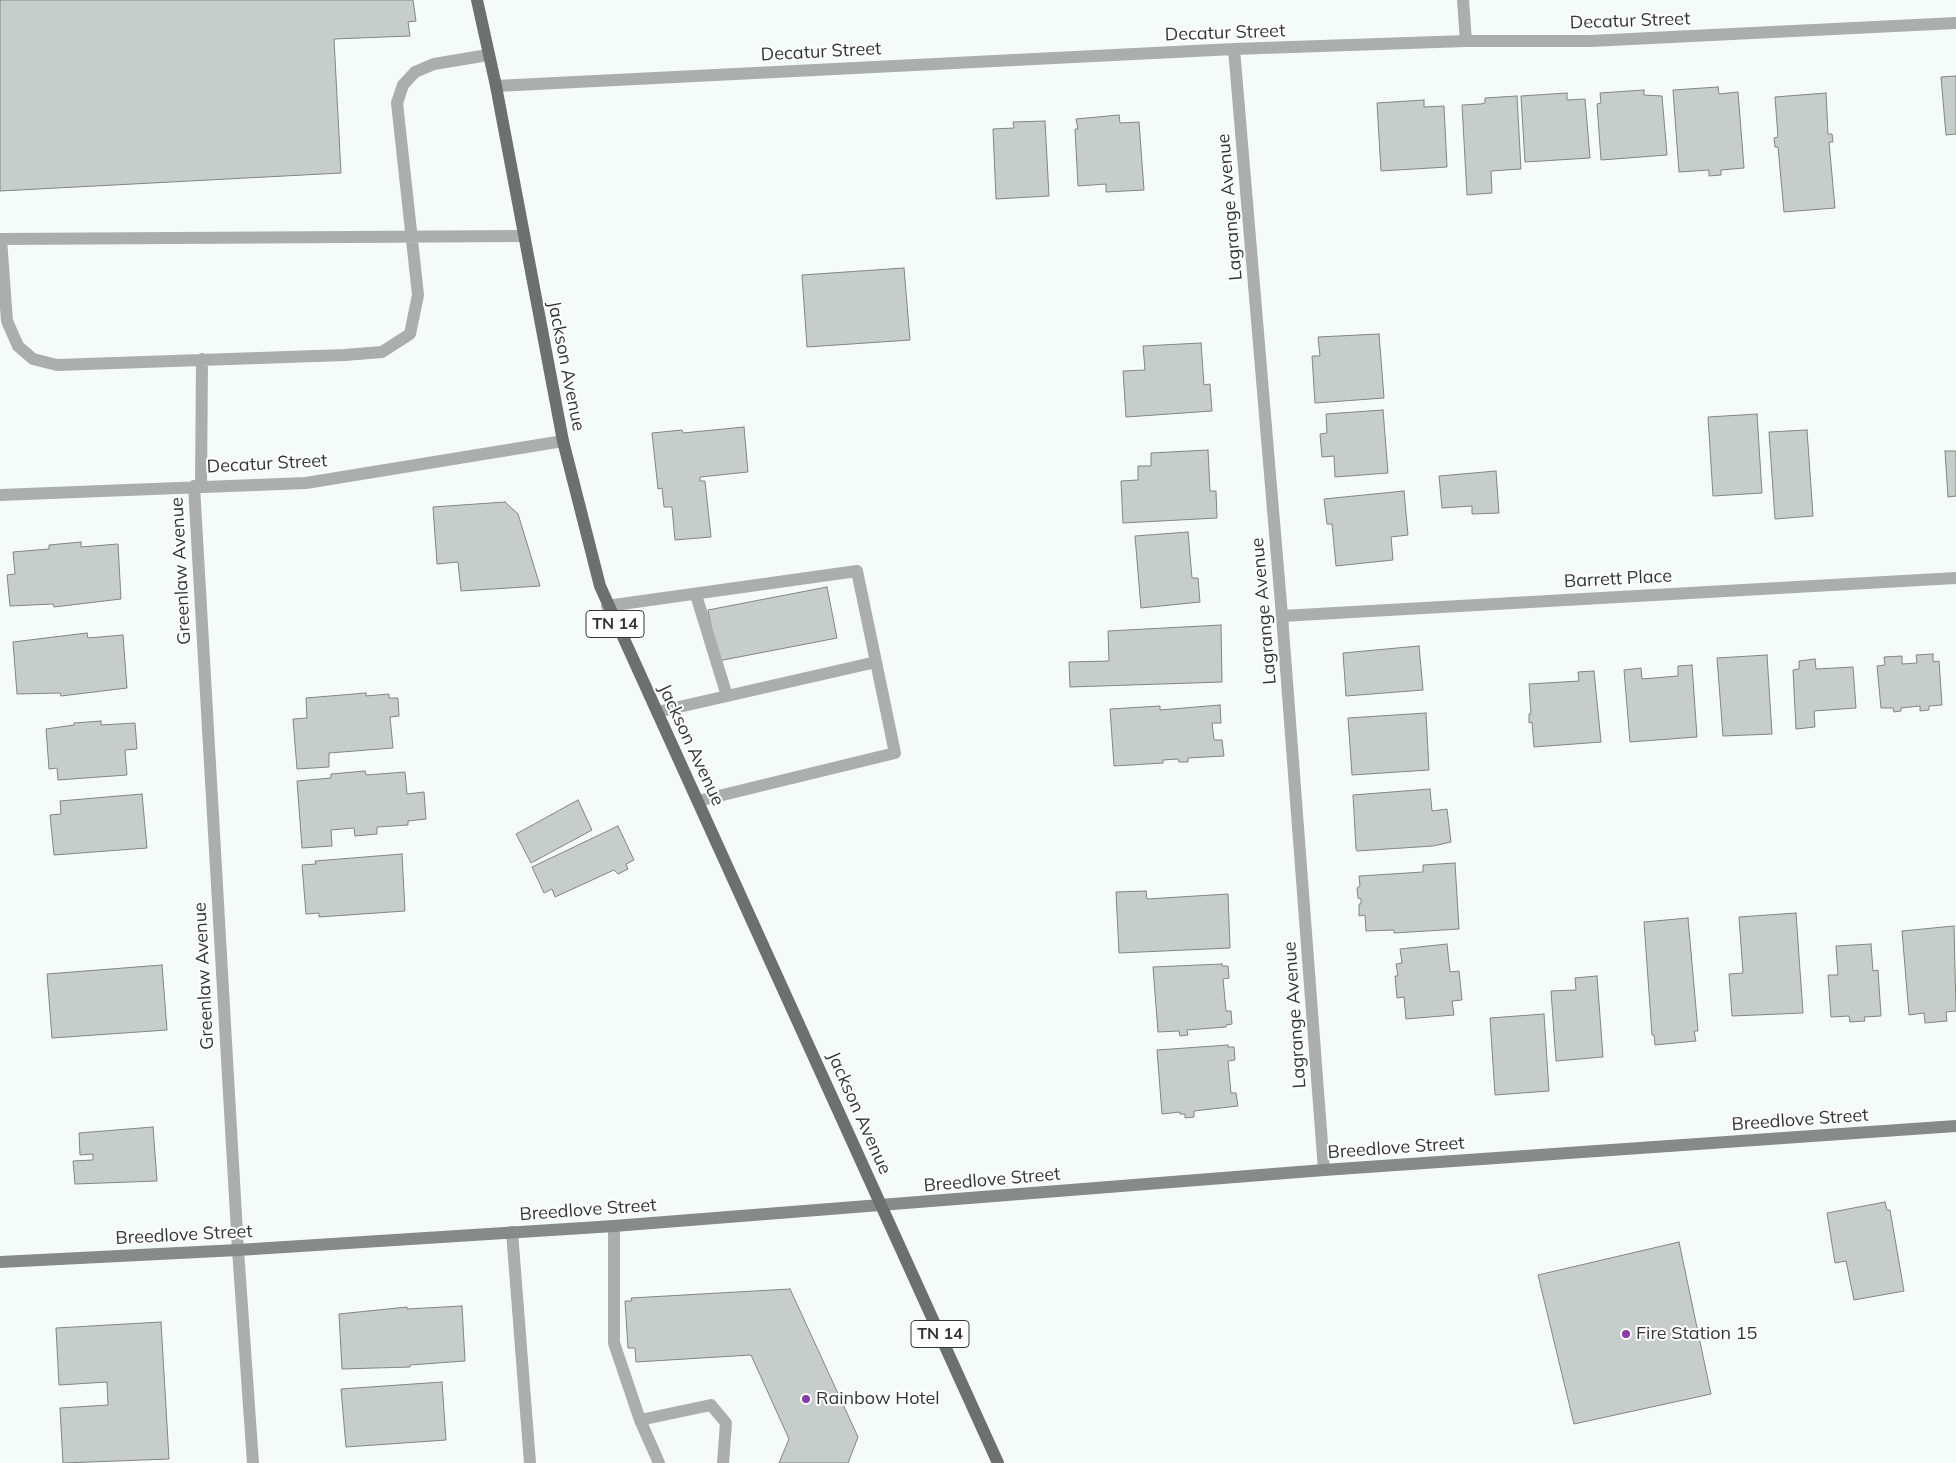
<!DOCTYPE html>
<html>
<head>
<meta charset="utf-8">
<style>
  body { margin:0 }
  canvas { display:block; background:#f5fbf8 }
</style>
</head>
<body>
<canvas width="1956" height="1463"></canvas>
<script>
const context = document.querySelector('canvas').getContext('2d');
context.lineJoin = 'round';
function paint(path, color) {
  context.fillStyle = color;
  context.fill(path, 'evenodd');
}
function toPath(rows) {
  const path = new Path2D();
  for (const r of rows) {
    path.moveTo(r[0], r[1]);
    for (let i = 2; i < r.length; i += 2) path.lineTo(r[i], r[i + 1]);
  }
  return path;
}
function trace(path, color, width, dash) {
  context.strokeStyle = color;
  context.lineWidth = width;
  context.lineCap = dash ? 'butt' : 'round';
  context.setLineDash(dash || []);
  context.stroke(path);
}
function drawText(font, color, halo, rows, align = 'center') {
  context.font = font + ' Mulish,sans-serif';
  context.lineWidth = 4;
  context.setLineDash([]);
  context.textBaseline = 'middle';
  context.strokeStyle = halo;
  context.fillStyle = color;
  for (const [text, x, y, turn = 0] of rows) {
    context.save();
    context.translate(x, y);
    context.rotate((+turn || 0) * Math.PI / 180);
    context.textAlign = isNaN(turn) ? turn : align;
    if (halo) context.strokeText(text, 0, 0);
    context.fillText(text, 0, 0);
    context.restore();
  }
}
const building = toPath([
  [0,0,413,0,416,21,408,22,410,36,334,39,341,173,0,191,0,0],
  [1956,76,1956,134,1946,135,1941,77,1956,76],
  [1718,87,1719,94,1738,92,1744,168,1721,170,1721,175,1709,176,1709,170,1679,172,1673,90,1718,87],
  [1644,90,1644,95,1662,96,1667,155,1601,160,1597,104,1601,103,1600,93,1644,90],
  [1567,93,1567,100,1585,99,1590,158,1525,162,1521,96,1567,93],
  [1826,93,1828,134,1832,134,1833,142,1829,142,1835,208,1784,212,1778,147,1775,147,1774,138,1778,137,1775,97,1826,93],
  [1517,96,1521,169,1491,171,1492,193,1467,195,1462,105,1481,104,1485,103,1485,98,1517,96],
  [1424,100,1424,107,1444,106,1447,167,1381,171,1377,103,1424,100],
  [1119,115,1120,123,1139,122,1144,190,1106,192,1106,184,1078,186,1075,129,1078,129,1076,119,1119,115],
  [1045,121,1049,196,996,199,993,129,1014,128,1013,122,1045,121],
  [904,268,910,340,807,347,802,275,904,268],
  [1379,334,1384,398,1315,403,1312,356,1320,356,1318,337,1379,334],
  [1201,343,1204,385,1210,384,1212,411,1126,417,1123,371,1145,370,1143,346,1201,343],
  [1383,410,1388,473,1335,477,1334,456,1322,457,1320,434,1327,433,1326,414,1383,410],
  [1757,414,1762,493,1713,496,1708,417,1757,414],
  [744,427,748,472,700,477,700,481,705,481,711,537,675,540,672,507,664,507,662,488,658,489,652,433,682,430,683,433,744,427],
  [1807,430,1813,516,1775,519,1769,432,1807,430],
  [1208,450,1210,491,1216,491,1217,518,1123,523,1121,481,1138,480,1138,466,1151,466,1151,453,1208,450],
  [1945,451,1956,451,1956,496,1948,497,1945,451],
  [1496,471,1499,513,1472,514,1472,506,1442,508,1439,476,1496,471],
  [1404,491,1408,535,1391,537,1393,560,1336,566,1332,524,1327,524,1324,499,1404,491],
  [505,502,518,514,540,586,461,591,458,562,437,564,433,507,505,502],
  [1188,532,1192,578,1198,578,1200,602,1141,608,1135,536,1188,532],
  [81,542,81,547,118,544,121,599,54,607,53,604,10,606,7,575,15,574,13,552,49,549,49,545,81,542],
  [827,587,837,638,718,661,708,610,827,587],
  [1221,625,1222,682,1070,687,1069,662,1109,661,1108,631,1221,625],
  [87,633,88,638,123,635,127,688,61,696,60,693,17,694,13,642,87,633],
  [1419,646,1423,690,1346,696,1343,653,1419,646],
  [1933,654,1933,662,1939,661,1942,705,1929,706,1929,710,1920,711,1920,706,1901,708,1901,711,1894,712,1893,708,1881,708,1877,666,1885,665,1884,657,1902,656,1902,664,1917,663,1916,655,1933,654],
  [1767,655,1772,734,1723,736,1717,658,1767,655],
  [1815,659,1816,669,1853,667,1856,708,1814,711,1815,727,1796,729,1793,670,1799,669,1799,661,1815,659],
  [1692,665,1697,737,1630,742,1624,670,1641,668,1642,679,1678,676,1678,666,1692,665],
  [1594,671,1601,742,1534,747,1532,722,1529,723,1529,714,1531,714,1529,684,1579,681,1578,672,1594,671],
  [366,693,366,696,389,694,389,698,398,698,399,716,390,717,393,748,329,753,329,767,297,769,293,719,307,718,306,698,366,693],
  [1220,705,1221,723,1212,723,1214,740,1222,740,1224,756,1188,758,1188,762,1179,762,1178,759,1163,760,1163,763,1114,766,1110,709,1160,706,1160,710,1220,705],
  [1426,713,1429,770,1352,775,1348,718,1426,713],
  [101,721,101,725,135,723,137,749,125,750,127,775,58,780,57,768,49,769,46,729,74,725,74,723,101,721],
  [365,771,366,775,405,772,407,794,424,792,426,819,408,821,408,825,377,827,377,834,355,836,354,828,331,830,332,846,302,848,297,781,331,778,331,774,365,771],
  [1430,789,1432,811,1447,809,1451,842,1433,846,1357,851,1356,849,1353,795,1430,789],
  [142,794,147,848,54,855,50,815,61,814,60,801,142,794],
  [578,800,592,830,531,863,516,834,578,800],
  [618,826,634,860,626,864,628,869,618,874,614,870,555,897,552,889,544,893,532,867,618,826],
  [402,854,405,911,319,917,319,913,306,914,302,865,316,864,315,861,402,854],
  [1455,863,1459,929,1394,933,1394,930,1366,931,1365,915,1359,916,1359,904,1361,904,1361,899,1358,898,1357,888,1360,886,1359,876,1423,872,1423,865,1455,863],
  [1146,891,1147,899,1228,894,1230,948,1119,953,1116,892,1146,891],
  [1796,913,1803,1013,1732,1016,1729,974,1743,973,1739,917,1796,913],
  [1688,918,1698,1031,1694,1031,1696,1041,1655,1045,1654,1035,1652,1035,1644,922,1688,918],
  [1954,926,1956,1011,1946,1012,1947,1021,1925,1023,1924,1013,1909,1015,1902,931,1954,926],
  [1447,944,1450,972,1459,971,1462,1000,1452,1001,1454,1015,1406,1019,1404,997,1397,998,1395,976,1398,976,1396,964,1402,963,1400,949,1447,944],
  [1871,944,1873,971,1878,970,1881,1016,1864,1017,1865,1021,1850,1022,1849,1016,1831,1017,1828,975,1838,975,1836,946,1871,944],
  [1222,964,1222,966,1228,966,1229,978,1223,979,1226,1011,1231,1011,1232,1024,1226,1025,1226,1027,1187,1030,1188,1035,1180,1036,1179,1031,1158,1032,1153,967,1222,964],
  [162,965,167,1030,52,1038,47,974,162,965],
  [1597,976,1603,1057,1556,1061,1551,991,1576,990,1575,978,1597,976],
  [1544,1014,1549,1091,1495,1095,1490,1018,1544,1014],
  [1228,1045,1228,1047,1234,1047,1235,1060,1228,1061,1231,1093,1236,1093,1238,1106,1194,1111,1194,1117,1185,1118,1185,1114,1180,1114,1180,1112,1162,1114,1157,1050,1228,1045],
  [153,1127,157,1181,75,1184,73,1161,93,1160,93,1154,80,1155,79,1133,153,1127],
  [1885,1202,1887,1210,1890,1210,1904,1291,1854,1300,1846,1261,1835,1263,1827,1213,1885,1202],
  [1679,1242,1711,1394,1574,1424,1538,1275,1679,1242],
  [790,1289,858,1437,848,1463,779,1463,789,1439,751,1355,636,1362,635,1348,628,1348,625,1301,632,1301,631,1298,790,1289],
  [462,1306,465,1361,410,1365,410,1367,342,1369,339,1314,407,1307,407,1309,462,1306],
  [161,1322,169,1459,63,1463,60,1408,108,1405,107,1382,59,1385,56,1328,161,1322],
  [442,1382,446,1440,346,1447,341,1389,442,1382]
]);
const lane = toPath([
  [0,239,523,236],
  [1,239,7,321,18,346,33,359,57,365,345,355,382,352,410,334,418,295,397,103,403,85,415,72,434,64,488,55],
  [201,486,202,359],
  [696,595,727,696],
  [607,606,857,571,895,753,698,801],
  [657,712,876,662],
  [614,1226,614,1343,640,1420,659,1463],
  [512,1232,530,1463],
  [640,1420,711,1405,726,1423,723,1463]
]);
const street = toPath([
  [1463,0,1466,41],
  [1234,49,1282,616,1324,1170],
  [496,86,1234,49,1466,41,1590,41,1956,23],
  [194,486,238,1250,253,1463],
  [0,495,306,483,563,441],
  [1282,616,1956,578]
]);
const secondary = toPath([
  [0,1262,238,1250,614,1226,1324,1170,1956,1126]
]);
const primary = toPath([
  [477,0,496,86,563,441,600,586,998,1463]
]);
const markers = [
  [1626,1334,5,"#873bac"],
  [806,1399,5,"#873bac"]
];
const shields = [
  [615,624,58],
  [940,1334,58]
];
const shieldNames = [
  ["TN 14",615,624],
  ["TN 14",940,1334]
];
const streetNames = [
  ["Decatur Street",1630,21,-2],
  ["Decatur Street",1225,33,-2],
  ["Decatur Street",821,52,-3],
  ["Lagrange Avenue",1230,207,-95],
  ["Jackson Avenue",566,366,79],
  ["Decatur Street",267,464,-3],
  ["Greenlaw Avenue",181,571,-93],
  ["Barrett Place",1618,579,-3],
  ["Lagrange Avenue",1264,611,-95],
  ["Jackson Avenue",691,745,65],
  ["Greenlaw Avenue",204,976,-93],
  ["Lagrange Avenue",1295,1015,-94],
  ["Jackson Avenue",859,1113,66],
  ["Breedlove Street",1800,1120,-4],
  ["Breedlove Street",1396,1148,-4],
  ["Breedlove Street",992,1180,-5],
  ["Breedlove Street",588,1210,-4],
  ["Breedlove Street",184,1235,-3]
];
const poiNames = [
  ["Fire Station 15",1636,1334],
  ["Rainbow Hotel",816,1399]
];
paint(building, '#c7cdca');
trace(building, '#818683', 1);
trace(lane, '#acaead', 12);
trace(street, '#acaead', 12);
trace(secondary, '#878a88', 12);
trace(primary, '#6c706e', 12);
for (const [x, y, r, color] of markers) {
  const dot = new Path2D();
  dot.arc(x, y, r, 0, 2 * Math.PI);
  context.fillStyle = color;
  context.fill(dot);
  trace(dot, '#fff', 2);
}
for (const [x, y, w] of shields) {
  const box = new Path2D();
  box.roundRect(x - w / 2, y - 13.5, w, 27, 4);
  context.fillStyle = '#fff';
  context.fill(box);
  trace(box, '#343635', 1);
}
drawText('bold 16px', '#343635', null, shieldNames);
drawText('18px', '#343635', '#fff', streetNames);
drawText('18px', '#343635', '#fff', poiNames, 'left');
</script>
</body>
</html>
